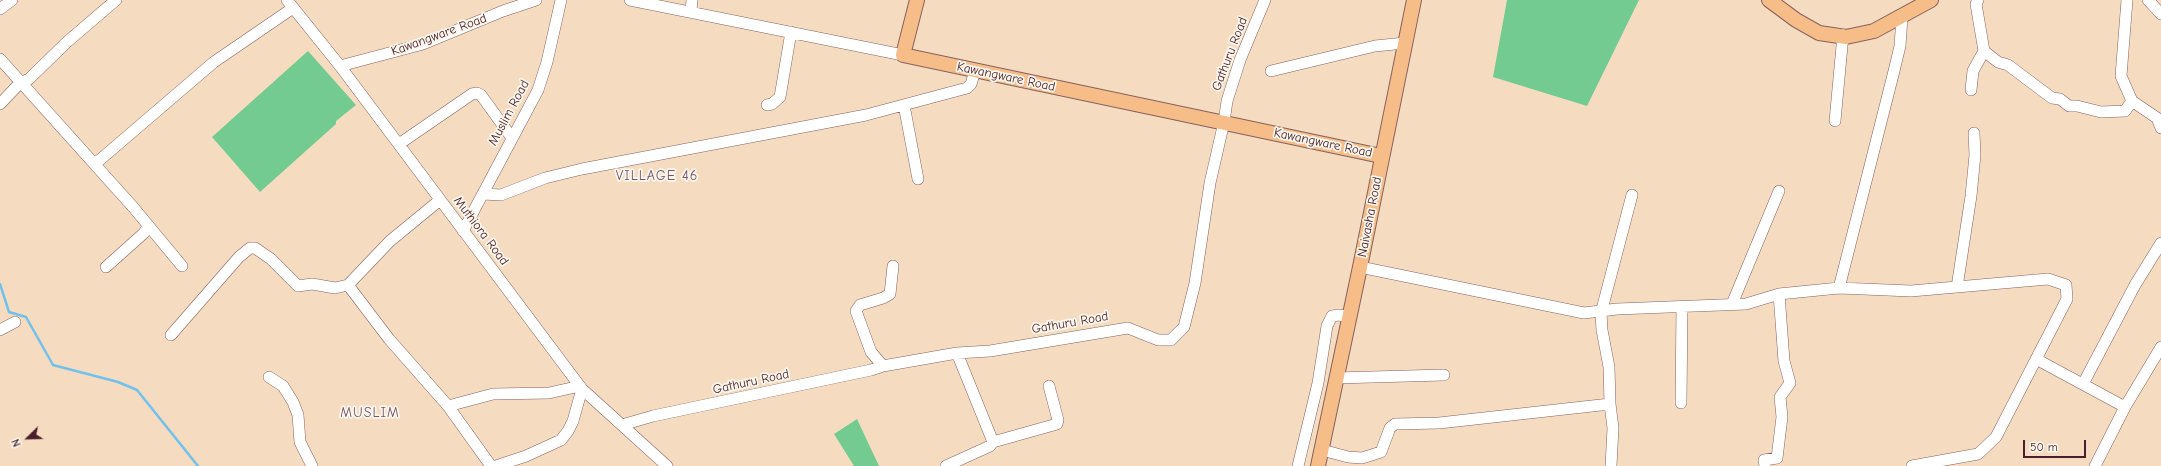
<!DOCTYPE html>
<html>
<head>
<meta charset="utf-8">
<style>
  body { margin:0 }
  #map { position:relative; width:2161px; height:466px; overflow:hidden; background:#f5dcc0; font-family:"Comic Neue",sans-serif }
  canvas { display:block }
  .north { position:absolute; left:8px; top:418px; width:40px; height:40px; -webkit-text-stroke:3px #fbf7ec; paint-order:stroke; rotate:247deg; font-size:11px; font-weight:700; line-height:16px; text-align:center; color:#4a1f2b }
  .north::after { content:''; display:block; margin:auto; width:14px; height:18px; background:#4a1f2b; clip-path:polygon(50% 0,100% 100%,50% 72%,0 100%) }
  .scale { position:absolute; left:2023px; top:440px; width:63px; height:18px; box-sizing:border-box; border:2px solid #4a1f2b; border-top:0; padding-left:5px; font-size:12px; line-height:14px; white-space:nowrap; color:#4a1f2b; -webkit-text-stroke:3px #fbf7ec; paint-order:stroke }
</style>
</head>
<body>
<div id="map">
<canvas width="2161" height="466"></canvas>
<div class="north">N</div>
<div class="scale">50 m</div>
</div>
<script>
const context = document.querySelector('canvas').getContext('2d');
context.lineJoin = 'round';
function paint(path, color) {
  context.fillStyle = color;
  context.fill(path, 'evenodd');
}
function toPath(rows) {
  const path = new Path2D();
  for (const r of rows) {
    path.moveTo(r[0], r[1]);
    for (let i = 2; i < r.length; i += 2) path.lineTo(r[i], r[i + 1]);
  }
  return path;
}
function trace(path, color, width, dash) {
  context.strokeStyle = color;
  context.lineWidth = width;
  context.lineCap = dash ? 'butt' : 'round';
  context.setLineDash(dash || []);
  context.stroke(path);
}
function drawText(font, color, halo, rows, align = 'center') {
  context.font = font + ' "Comic Neue",sans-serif';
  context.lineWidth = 3.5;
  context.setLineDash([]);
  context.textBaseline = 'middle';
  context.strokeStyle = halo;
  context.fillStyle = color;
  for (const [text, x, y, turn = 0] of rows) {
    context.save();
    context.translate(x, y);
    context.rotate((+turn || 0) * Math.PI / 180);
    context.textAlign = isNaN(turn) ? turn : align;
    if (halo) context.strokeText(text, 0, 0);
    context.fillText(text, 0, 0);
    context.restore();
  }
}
const green = toPath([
  [1507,0,1639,0,1587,106,1493,77],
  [308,51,356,105,336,121,336,124,260,192,212,137],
  [857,419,879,466,854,466,834,434]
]);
const stream = toPath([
  [0,284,9,312,26,317,53,365,118,382,137,390,198,466]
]);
const minor = toPath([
  [287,0,340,66,582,389,667,466],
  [630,0,903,55],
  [2127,0,2121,76,2132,101,2157,118,2161,128],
  [2148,0,2161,14],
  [0,9,12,0],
  [691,11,692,0],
  [1984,51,1998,62,2008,65,2052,98,2060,99,2069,106,2077,106,2101,112,2125,111,2132,101],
  [0,59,133,207,182,266],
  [340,66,423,44,503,11,536,0],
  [1271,71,1375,46,1405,43],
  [1971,90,1973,71,1984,51,1976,4,1978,0],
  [0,104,20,83,29,79,67,42,116,0],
  [767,105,772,104,780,97,791,32],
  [904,105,918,179],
  [1835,121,1843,35],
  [399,144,472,94,477,93,481,95,512,138],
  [95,164,214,62,293,8],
  [483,194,501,195,545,178,582,169,866,115,967,88,971,84,975,71],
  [463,231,538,90,547,62,561,0],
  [106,267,144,233,148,226],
  [1360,267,1584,313,1617,309,1746,304,1779,294,1839,288,1911,291,2048,279,2066,285,2067,299,1996,437,1978,454,1912,466],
  [348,285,389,339,448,406,491,466],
  [1957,287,1971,196,1975,155,1974,133],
  [1839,288,1894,71,1900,46,1902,17],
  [1732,304,1779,191],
  [0,330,15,322],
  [171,335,239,257,250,248,255,248,271,259,298,286,312,284,335,288,348,285,390,241,440,200],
  [2036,359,2125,407],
  [883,366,871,352,856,311,860,305,883,298,890,294,893,266],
  [269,377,283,386,293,402,298,415,300,442,312,466],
  [1336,378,1444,375],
  [2083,384,2135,285,2161,243],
  [1681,403,1682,307],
  [448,406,493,394,549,393,580,386],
  [622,425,653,416,871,370,883,366,957,353,990,351,1128,328,1158,340,1171,340,1184,327,1195,283,1210,183,1224,122,1227,101,1240,60,1265,0],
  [993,442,1057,424,1058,420,1049,386],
  [1322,450,1348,457,1362,458,1381,452,1390,428,1395,424,1439,423,1610,404],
  [496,466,526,456,561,440,568,431,573,421,582,389],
  [946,466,990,446,993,442,957,353],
  [1298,466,1318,383,1327,326,1332,316,1339,315,1350,317],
  [1611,466,1613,428,1610,404,1609,367,1602,330,1601,313,1632,195],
  [1765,466,1764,460,1777,458,1782,417,1780,397,1790,383,1784,361,1779,294],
  [2095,466,2125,407,2161,347]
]);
const major = toPath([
  [917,0,903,55,1381,156],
  [1769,0,1796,20,1819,33,1846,37,1874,31,1931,0],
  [1318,466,1360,267,1414,0]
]);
const streetNames = [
  ["Kawangware Road",439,35,-20],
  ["Gathuru Road",1230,54,-69],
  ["Kawangware Road",1006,77,12],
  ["Muslim Road",509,113,-62],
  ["Kawangware Road",1323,143,12],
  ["Naivasha Road",1370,217,-79],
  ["Muthiora Road",481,231,53],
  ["Gathuru Road",1070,323,-10],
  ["Gathuru Road",751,382,-12]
];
const neighbourhoodNames = [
  ["VILLAGE 46",657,176],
  ["MUSLIM",370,413]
];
paint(green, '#73cb91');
trace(stream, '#71c1ec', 2.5);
trace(minor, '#86615f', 12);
trace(major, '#86615f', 16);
trace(minor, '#fff', 11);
trace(major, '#f7bd88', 14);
drawText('13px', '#4a1f2b', '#fbf7ec', streetNames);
context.letterSpacing = '1px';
drawText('14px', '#76546d', '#fbf7ec', neighbourhoodNames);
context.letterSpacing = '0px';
</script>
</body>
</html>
